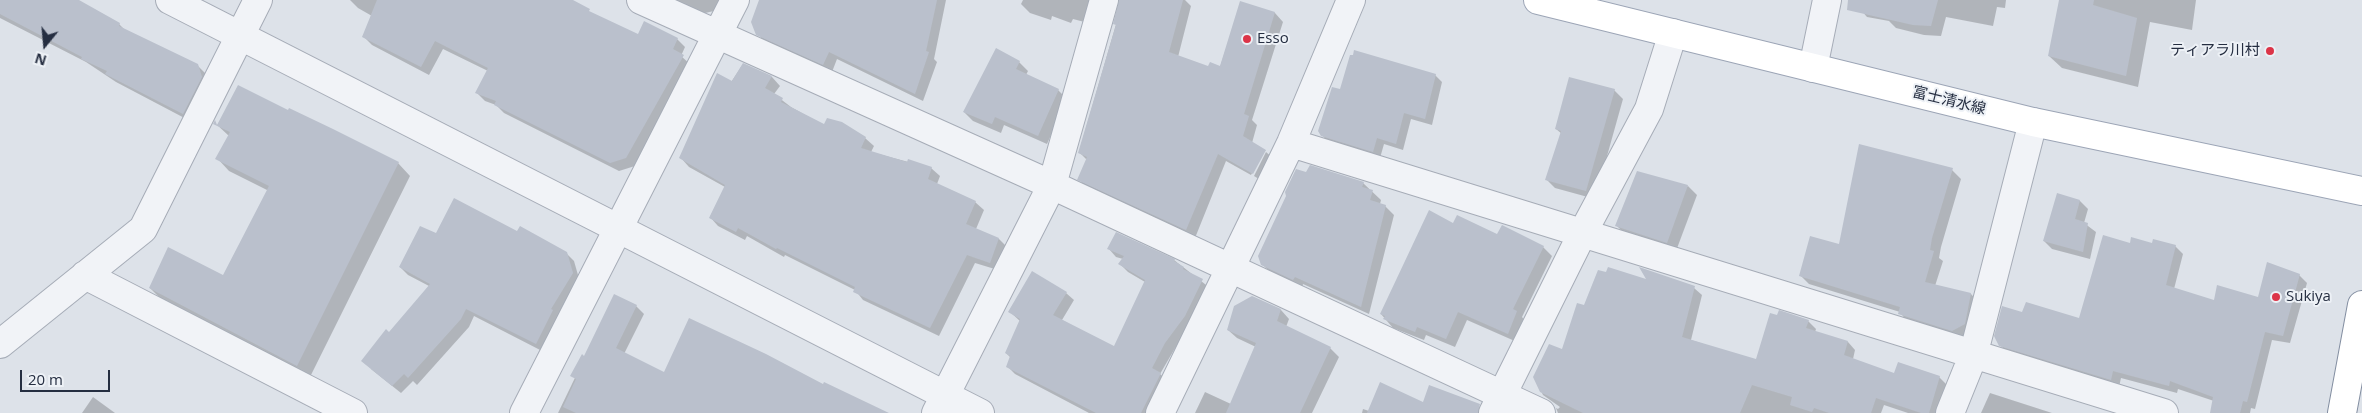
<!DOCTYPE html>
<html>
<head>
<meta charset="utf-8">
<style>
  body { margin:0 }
  #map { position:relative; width:2362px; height:413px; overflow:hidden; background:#dde2e9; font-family:"Open Sans",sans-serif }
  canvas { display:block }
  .north { position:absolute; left:20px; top:20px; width:50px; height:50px; -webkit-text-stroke:4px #edf1f6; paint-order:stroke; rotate:197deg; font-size:14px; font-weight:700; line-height:20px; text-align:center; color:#252e41 }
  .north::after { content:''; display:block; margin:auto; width:18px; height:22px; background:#252e41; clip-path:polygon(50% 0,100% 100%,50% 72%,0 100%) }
  .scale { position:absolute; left:20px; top:370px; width:90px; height:22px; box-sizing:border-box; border:2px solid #252e41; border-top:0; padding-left:6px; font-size:15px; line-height:18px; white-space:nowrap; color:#252e41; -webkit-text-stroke:4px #edf1f6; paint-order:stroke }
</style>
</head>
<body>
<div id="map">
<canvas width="2362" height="413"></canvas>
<div class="north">N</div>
<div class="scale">20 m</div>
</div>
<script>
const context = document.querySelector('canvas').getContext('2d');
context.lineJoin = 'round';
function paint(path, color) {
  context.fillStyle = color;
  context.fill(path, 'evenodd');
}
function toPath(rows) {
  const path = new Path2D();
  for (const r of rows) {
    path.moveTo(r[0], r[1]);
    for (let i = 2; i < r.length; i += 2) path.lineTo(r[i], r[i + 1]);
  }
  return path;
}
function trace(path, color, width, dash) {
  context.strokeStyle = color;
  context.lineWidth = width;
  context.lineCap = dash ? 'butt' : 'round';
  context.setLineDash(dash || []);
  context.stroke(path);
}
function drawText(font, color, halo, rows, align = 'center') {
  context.font = font + ' "Open Sans","Noto Sans JP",sans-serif';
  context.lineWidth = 4;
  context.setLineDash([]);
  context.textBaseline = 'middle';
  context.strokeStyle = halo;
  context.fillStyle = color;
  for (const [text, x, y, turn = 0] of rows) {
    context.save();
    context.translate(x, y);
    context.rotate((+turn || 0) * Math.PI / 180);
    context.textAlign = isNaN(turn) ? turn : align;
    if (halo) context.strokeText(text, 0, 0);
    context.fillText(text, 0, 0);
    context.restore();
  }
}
const shadow = toPath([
  [0,0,75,0,119,24,126,31,197,65,206,74,192,122,116,82,86,62,0,18],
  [350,0,571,0,594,15,639,36,677,39,685,47,681,56,691,65,635,166,619,171,504,113,496,105,485,101,477,93,488,71,443,49,429,75,372,45,364,37,372,16,358,8],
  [671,0,723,0,718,10,701,14],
  [760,0,946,0,934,59,937,62,923,101,837,59,832,72,766,43,758,34],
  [1023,0,1102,0,1092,24,1073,19,1071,23,1052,16,1051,20,1030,13,1021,4],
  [1123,0,1185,0,1191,6,1178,57,1208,68,1220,67,1241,3,1275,13,1283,22,1252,120,1257,125,1252,143,1266,151,1264,151,1251,175,1226,161,1195,238,1087,188,1079,179,1087,160,1079,152],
  [1852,0,2006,0,2005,8,1997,7,1993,26,1946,17,1941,36,1924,35,1896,28,1889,21,1867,17],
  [2061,0,2196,0,2192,30,2150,22,2138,87,2062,68,2049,56],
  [1019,62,1028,71,1026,75,1058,90,1067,99,1047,144,1004,125,1001,133,973,121,964,112],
  [743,64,772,77,780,86,774,94,791,107,825,126,865,138,874,146,871,152,931,168,940,176,937,184,975,202,984,210,976,229,999,239,1007,247,998,270,975,263,939,336,863,300,855,290,785,255,784,257,747,236,745,240,718,226,710,217,725,187,689,167,681,158],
  [1435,75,1442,82,1432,125,1411,119,1403,150,1384,144,1380,158,1329,143,1322,135,1341,90],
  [1614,90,1623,99,1595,199,1555,188,1546,179,1562,134,1556,129],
  [288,112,333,130,398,163,410,176,310,377,162,300,150,288,224,277,269,191,229,171,217,158,229,136,215,123,218,125],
  [1266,152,1274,159,1262,181,1254,176],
  [1952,170,1961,179,1941,247,1939,258,1943,261,1935,286,1971,294,1980,304,1974,333,1962,340,1908,323,1900,312,1809,284,1800,275,1840,245],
  [1306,174,1363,183,1381,200,1380,204,1385,206,1394,215,1369,314,1303,284,1302,288,1271,273,1262,264],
  [1688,186,1697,195,1676,251,1626,235,1617,226],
  [2058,195,2080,201,2088,209,2084,223,2096,232,2090,259,2052,249,2044,241],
  [1454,225,1543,247,1552,256,1522,317,1525,321,1517,342,1467,320,1455,347,1426,335,1424,340,1393,328,1381,314],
  [518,233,566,253,574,261,580,282,544,352,474,316,469,327,417,385,413,381,401,393,371,369,390,334,429,286,408,275,400,267,437,235],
  [2130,245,2175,246,2183,254,2174,289,2214,301,2259,299,2299,275,2307,283,2290,343,2272,340,2255,409,2251,408,2250,413,2211,413,2214,401,2178,389,2177,393,2121,378,2119,387,2008,353,2000,345,2023,313,2080,319],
  [1109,249,1174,260,1210,288,1160,374,1168,381,1152,413,1089,413,1015,374,1007,366,1011,358,1006,353,1020,321,1010,312,1066,293,1074,300,1062,320,1114,348,1145,282,1128,272,1120,264,1123,259,1116,257],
  [1648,281,1694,288,1702,295,1691,340,1756,361,1808,321,1816,329,1815,332,1848,342,1855,350,1853,359,1895,375,1939,377,1947,385,1938,413,1908,413,1884,405,1881,413,1558,413,1556,408,1558,409,1560,407,1543,395,1534,377,1562,350,1585,307],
  [1253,297,1281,310,1289,319,1286,327,1330,348,1339,357,1312,413,1195,413,1205,392,1231,404,1256,347,1237,338,1228,330],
  [636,306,644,314,624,354,664,373,883,413,558,413,585,357],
  [1990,393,2052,413,1981,413],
  [93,397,115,413,82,413],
  [1424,403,1462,413,1362,413,1363,409,1369,411]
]);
const building = toPath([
  [0,0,79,0,120,23,119,26,198,64,202,77,183,114,105,74,107,71,81,59,82,57,0,14],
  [377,0,573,0,590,9,589,11,638,34,644,21,678,38,673,49,684,55,626,158,610,163,494,105,496,101,475,93,488,68,435,41,421,67,362,37],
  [759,0,937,0,926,51,929,52,915,94,829,52,823,65,756,35,751,22],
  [1119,0,1183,0,1169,52,1208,66,1210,62,1220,66,1240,1,1275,12,1244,114,1249,116,1243,136,1266,150,1253,174,1218,154,1186,230,1077,180,1087,157,1078,153,1116,25,1113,24],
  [1848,0,1938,0,1931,26,1913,25,1847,10],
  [2059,0,2094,0,2093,5,2137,18,2126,76,2048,56],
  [996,48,1020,61,1016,69,1059,89,1038,136,995,117,992,124,963,112],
  [1354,50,1436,74,1425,119,1404,113,1396,144,1377,138,1373,152,1321,136,1318,131,1332,87,1340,89,1350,55,1353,55],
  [743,63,772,76,765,88,783,98,781,102,824,124,827,118,842,122,866,137,861,148,907,162,908,159,932,167,928,179,976,201,966,224,999,238,990,263,967,255,930,328,853,292,855,287,777,248,776,249,738,228,736,232,709,218,725,185,679,158,717,73,732,81],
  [1569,77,1615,89,1586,191,1545,180,1561,131,1555,129],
  [238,85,288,110,289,108,333,129,399,162,297,366,149,288,168,247,223,275,269,186,215,159,230,132,213,124,215,120,217,125],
  [1859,144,1953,168,1932,238,1930,250,1934,251,1925,282,1971,293,1965,324,1952,331,1898,314,1900,307,1799,276,1810,236,1839,244],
  [1310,165,1364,182,1362,187,1373,190,1370,200,1386,205,1361,307,1295,277,1293,280,1261,265,1258,256,1286,196,1285,192,1296,169,1306,172],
  [1637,171,1688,185,1667,243,1615,226],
  [2057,193,2080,200,2075,219,2088,223,2083,252,2043,241],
  [454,198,517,231,520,226,567,252,573,273,551,309,553,310,536,344,466,309,461,319,408,378,404,374,392,386,361,361,386,329,389,332,430,284,399,267,420,226,436,233],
  [1429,210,1453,223,1457,215,1497,234,1502,225,1544,246,1513,309,1517,311,1508,334,1458,312,1446,339,1417,327,1415,332,1383,319,1385,316,1380,314],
  [1116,232,1175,259,1174,261,1184,267,1183,269,1203,279,1185,316,1165,343,1152,368,1161,373,1141,413,1096,413,1006,367,1010,356,1005,353,1020,319,1008,312,1032,271,1067,292,1053,315,1114,346,1145,280,1118,264,1124,256,1107,249],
  [2103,235,2130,243,2131,237,2152,243,2153,239,2176,245,2166,285,2214,300,2217,285,2258,297,2267,262,2300,274,2283,336,2265,332,2247,402,2243,401,2240,413,2210,413,2213,397,2170,381,2169,386,2113,371,2111,380,1999,346,1994,336,2002,306,2022,312,2026,302,2079,318],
  [1608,267,1646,279,1639,267,1695,286,1682,337,1756,359,1770,313,1777,315,1779,310,1809,320,1806,328,1848,341,1844,355,1894,373,1898,362,1940,376,1929,413,1921,413,1876,398,1871,413,1829,413,1814,408,1812,412,1790,405,1792,397,1752,385,1740,413,1583,413,1540,392,1533,377,1549,344,1562,349,1577,303,1584,305,1598,270,1606,272],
  [614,294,637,305,616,348,664,372,689,318,766,354,823,384,824,382,889,413,576,413,563,407,576,379,570,376,582,354,584,356],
  [1252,296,1281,309,1277,321,1331,347,1300,413,1226,413,1256,343,1227,330,1234,306],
  [1380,382,1423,402,1429,385,1480,404,1478,413,1367,413]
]);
const minor = toPath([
  [170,0,980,413],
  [641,0,1052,185,1541,413],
  [1813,68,1827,0],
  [1291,143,2164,413],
  [85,275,353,413],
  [0,344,143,229,258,0],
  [524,413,735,0],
  [936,413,1052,185,1104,0],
  [1160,413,1291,143,1351,0],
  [1493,413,1582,234,1649,109,1673,33],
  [1950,413,1973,356,2033,122]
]);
const major = toPath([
  [1538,0,2033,122,2362,191]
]);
const highway = toPath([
  [2342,413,2362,305]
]);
const markers = [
  [1247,39,5,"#dc3448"],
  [2270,51,5,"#dc3448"],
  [2276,297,5,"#dc3448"]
];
const poiNames = [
  ["Esso",1257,39],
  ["ティアラ川村",2260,51,"right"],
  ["Sukiya",2286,297]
];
const streetNames = [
  ["富士清水線",1949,101,14]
];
paint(shadow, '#0003');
paint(building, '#bac0cc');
trace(minor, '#a6acb7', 30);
trace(major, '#9ca5b6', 30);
trace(highway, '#838ea1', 30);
trace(minor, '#f1f3f7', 28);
trace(major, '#fff', 28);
trace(highway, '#fff', 28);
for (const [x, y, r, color] of markers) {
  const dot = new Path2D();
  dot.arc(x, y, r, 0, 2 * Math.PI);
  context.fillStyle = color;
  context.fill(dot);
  trace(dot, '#edf1f6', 2);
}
drawText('15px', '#252e41', '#edf1f6', poiNames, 'left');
drawText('15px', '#252e41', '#edf1f6', streetNames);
</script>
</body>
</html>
